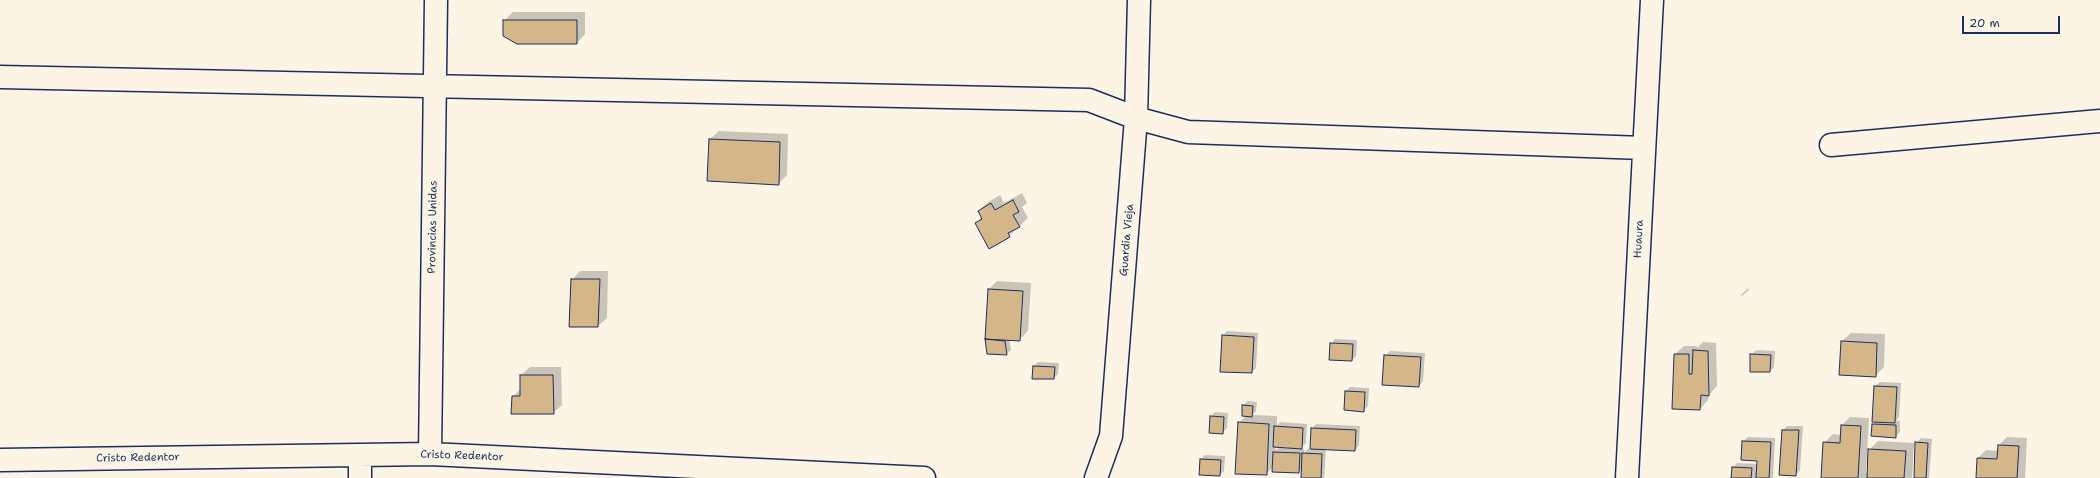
<!DOCTYPE html>
<html>
<head>
<meta charset="utf-8">
<style>
  body { margin:0 }
  #map { position:relative; width:2100px; height:478px; overflow:hidden; background:#fcf5e5; font-family:"Shantell Sans",sans-serif }
  canvas { display:block }
  .scale { position:absolute; left:1962px; top:16px; width:98px; height:18px; box-sizing:border-box; border:2px solid #1b2f5e; border-top:0; padding-left:5px; font-size:12px; line-height:14px; white-space:nowrap; color:#1b2f5e; -webkit-text-stroke:3px #fcf5e5; paint-order:stroke }
</style>
</head>
<body>
<div id="map">
<canvas width="2100" height="478"></canvas>
<div class="scale">20 m</div>
</div>
<script>
const context = document.querySelector('canvas').getContext('2d');
context.lineJoin = 'round';
function paint(path, color) {
  context.fillStyle = color;
  context.fill(path, 'evenodd');
}
function toPath(rows) {
  const path = new Path2D();
  for (const r of rows) {
    path.moveTo(r[0], r[1]);
    for (let i = 2; i < r.length; i += 2) path.lineTo(r[i], r[i + 1]);
  }
  return path;
}
function trace(path, color, width, dash) {
  context.strokeStyle = color;
  context.lineWidth = width;
  context.lineCap = dash ? 'butt' : 'round';
  context.setLineDash(dash || []);
  context.stroke(path);
}
function drawText(font, color, halo, rows, align = 'center') {
  context.font = font + ' "Shantell Sans",sans-serif';
  context.lineWidth = 3;
  context.setLineDash([]);
  context.textBaseline = 'middle';
  context.strokeStyle = halo;
  context.fillStyle = color;
  for (const [text, x, y, turn = 0] of rows) {
    context.save();
    context.translate(x, y);
    context.rotate((+turn || 0) * Math.PI / 180);
    context.textAlign = isNaN(turn) ? turn : align;
    if (halo) context.strokeText(text, 0, 0);
    context.fillText(text, 0, 0);
    context.restore();
  }
}
const shadow = toPath([
  [513,12,585,12,585,34,577,43,504,21],
  [719,131,788,134,787,175,778,184,710,139],
  [1022,193,1027,203,1022,207,1028,218,1009,236,976,223,982,217,979,211,987,203,1000,195,1004,203],
  [580,271,608,271,607,318,598,326,570,326,572,280],
  [997,281,1031,283,1028,331,1019,340,1009,339,1011,350,1006,354,988,353,986,339,989,289],
  [1748,288,1749,290,1742,296,1741,295],
  [1227,331,1258,333,1256,368,1252,372,1223,336],
  [1851,333,1885,334,1884,367,1875,376,1842,341],
  [1335,339,1357,340,1356,356,1352,360,1331,344],
  [1703,342,1716,343,1717,386,1709,395,1708,400,1700,409,1675,354,1684,346,1697,346,1697,348],
  [1756,350,1775,351,1774,367,1770,371,1751,355],
  [1390,351,1425,353,1423,381,1419,386,1385,356],
  [1038,362,1059,363,1058,374,1054,378,1033,378,1034,366],
  [530,367,561,367,562,405,553,413,513,397,521,388,521,375],
  [1880,382,1901,383,1899,417,1896,421,1900,421,1900,432,1895,437,1873,424,1876,421,1875,386],
  [1350,387,1369,388,1368,406,1363,411,1346,391],
  [1248,401,1257,402,1256,411,1253,415,1277,416,1277,426,1280,422,1307,424,1306,443,1300,449,1304,449,1304,453,1308,449,1311,450,1312,428,1316,424,1360,426,1359,445,1355,450,1326,448,1324,478,1302,478,1302,468,1299,472,1274,466,1266,474,1239,423,1246,416,1243,405],
  [1276,446,1280,447,1275,451],
  [1215,412,1228,413,1227,428,1222,433,1210,417],
  [1850,417,1869,418,1866,473,1868,473,1869,450,1878,441,1914,443,1912,478,1822,478,1824,443,1833,434,1841,435,1842,425],
  [1787,426,1803,426,1800,470,1796,475,1783,430],
  [1748,437,1775,438,1773,478,1732,478,1733,468,1737,463,1757,464,1758,460,1742,459,1743,441],
  [2007,437,2027,438,2025,478,1977,478,1978,458,1986,450,1999,451,1999,445],
  [1921,438,1932,439,1929,478,1915,478,1916,443],
  [1205,455,1225,456,1224,471,1220,475,1200,474,1201,459]
]);
const building = toPath([
  [503,20,577,20,577,44,517,44,503,36,503,20],
  [709,139,780,142,779,185,707,181,709,139],
  [1013,200,1019,212,1013,215,1020,227,1008,233,1010,237,989,249,975,223,982,219,978,211,991,203,995,210,1013,200],
  [571,279,600,279,598,327,569,327,571,279],
  [988,289,1023,291,1020,341,985,339,988,289],
  [1222,335,1254,337,1252,373,1220,372,1222,335],
  [985,339,1005,341,1007,355,987,354,985,339],
  [1841,341,1877,343,1876,377,1839,375,1841,341],
  [1330,343,1353,344,1352,361,1329,360,1330,343],
  [1693,350,1708,351,1709,396,1701,395,1700,410,1672,409,1674,354,1689,354,1689,374,1692,374,1693,350],
  [1750,354,1771,355,1770,372,1750,372,1750,354],
  [1384,355,1421,357,1419,387,1382,385,1384,355],
  [1033,366,1055,367,1054,379,1032,379,1033,366],
  [520,375,553,375,554,414,511,414,512,396,520,396,520,375],
  [1874,386,1897,387,1895,423,1872,422,1874,386],
  [1345,391,1365,392,1364,412,1344,410,1345,391],
  [1242,405,1253,406,1252,417,1242,416,1242,405],
  [1210,416,1224,417,1223,434,1209,433,1210,416],
  [1238,422,1269,424,1267,475,1235,474,1238,422],
  [1872,424,1896,425,1896,438,1871,436,1872,424],
  [1841,425,1861,426,1858,478,1821,478,1823,442,1840,443,1841,425],
  [1274,426,1303,428,1302,449,1273,447,1274,426],
  [1311,428,1356,430,1355,451,1310,449,1311,428],
  [1782,430,1799,430,1796,476,1779,475,1782,430],
  [1742,441,1771,442,1769,478,1756,478,1757,461,1741,460,1742,441],
  [1915,442,1928,443,1926,478,1914,478,1915,442],
  [1998,445,2019,446,2017,478,1976,478,1977,458,1997,459,1998,445],
  [1868,449,1906,451,1904,478,1867,478,1868,449],
  [1273,452,1300,453,1299,473,1272,472,1273,452],
  [1302,453,1322,454,1321,478,1301,478,1302,453],
  [1200,459,1221,460,1220,476,1199,475,1200,459],
  [1732,467,1752,468,1751,478,1731,478,1732,467]
]);
const minor = toPath([
  [0,77,1089,100,1136,118,1188,132,1644,148],
  [1831,145,2100,121],
  [430,454,436,0],
  [0,460,430,454,924,478],
  [360,478,360,455],
  [1096,478,1111,436,1136,118,1139,0],
  [1627,478,1652,0]
]);
const streetNames = [
  ["Provincias Unidas",433,227,-89],
  ["Huaura",1639,239,-87],
  ["Guardia Vieja",1127,240,-85],
  ["Cristo Redentor",462,456,2],
  ["Cristo Redentor",138,458,-1]
];
paint(shadow, '#0003');
paint(building, '#d4b688');
trace(building, '#1b2f5e', 1);
trace(minor, '#1b2f5e', 25);
trace(minor, '#fcf5e5', 22);
drawText('11px', '#1b2f5e', '#fcf5e5', streetNames);
</script>
</body>
</html>
